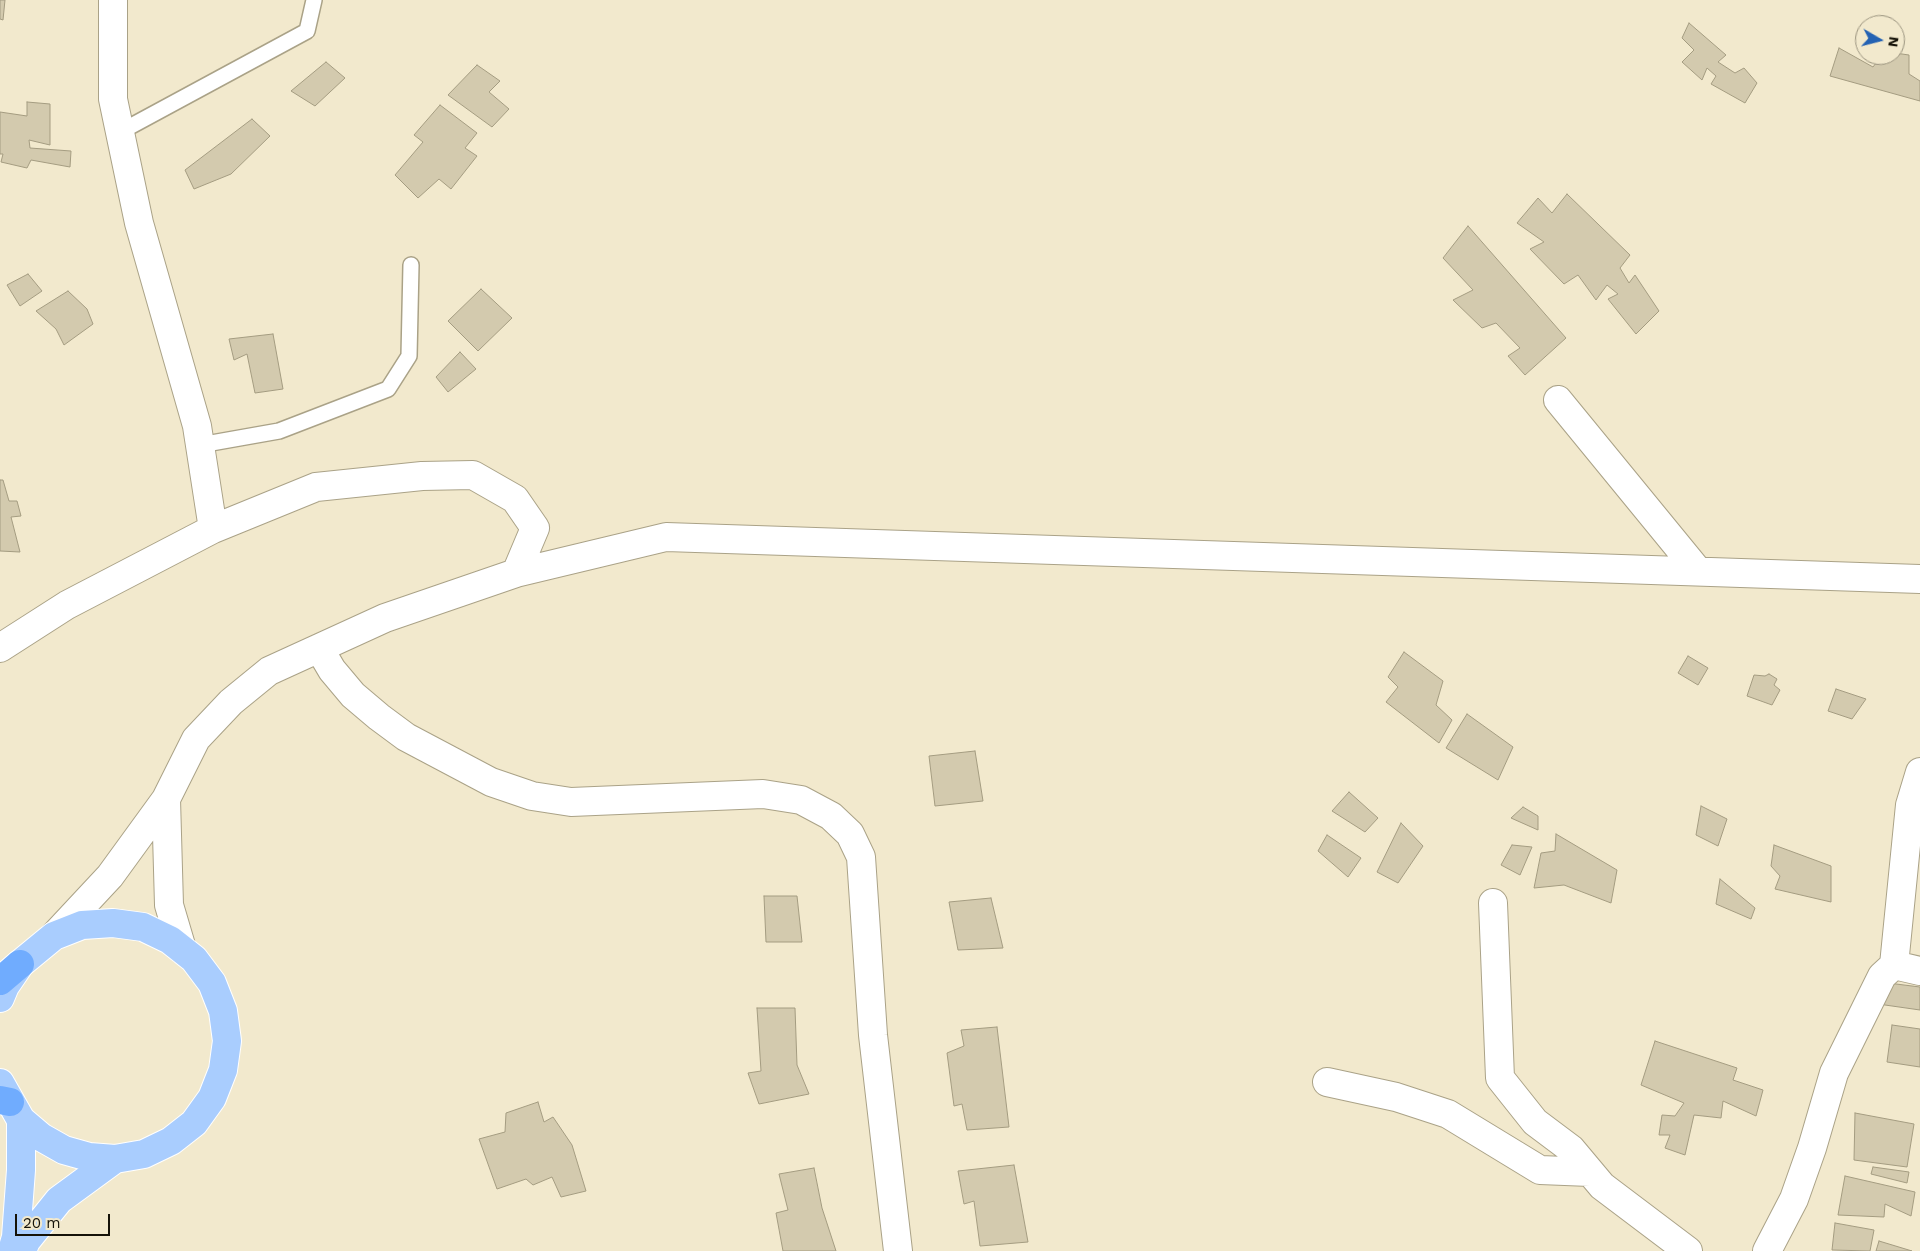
<!DOCTYPE html>
<html>
<head>
<meta charset="utf-8">
<style>
  body { margin:0 }
  #map { position:relative; width:1920px; height:1251px; overflow:hidden; background:#f2e9cd; font-family:"Work Sans",sans-serif }
  canvas { display:block }
  .north { position:absolute; left:1855px; top:15px; width:50px; height:50px; box-sizing:border-box; background:#f2e9cd; border:1px solid #9a937e; border-radius:50%; rotate:98deg; font-size:14px; font-weight:700; line-height:20px; text-align:center; color:#151208 }
  .north::after { content:''; display:block; margin:auto; width:18px; height:22px; background:#2462b3; clip-path:polygon(50% 0,100% 100%,50% 72%,0 100%) }
  .scale { position:absolute; left:15px; top:1214px; width:95px; height:22px; box-sizing:border-box; border:2px solid #151208; border-top:0; padding-left:6px; font-size:15px; line-height:18px; white-space:nowrap; color:#151208; -webkit-text-stroke:4px #f2e9cd; paint-order:stroke }
</style>
</head>
<body>
<div id="map">
<canvas width="1920" height="1251"></canvas>
<div class="north">N</div>
<div class="scale">20 m</div>
</div>
<script>
const context = document.querySelector('canvas').getContext('2d');
context.lineJoin = 'round';
function paint(path, color) {
  context.fillStyle = color;
  context.fill(path, 'evenodd');
}
function toPath(rows) {
  const path = new Path2D();
  for (const r of rows) {
    path.moveTo(r[0], r[1]);
    for (let i = 2; i < r.length; i += 2) path.lineTo(r[i], r[i + 1]);
  }
  return path;
}
function trace(path, color, width, dash) {
  context.strokeStyle = color;
  context.lineWidth = width;
  context.lineCap = dash ? 'butt' : 'round';
  context.setLineDash(dash || []);
  context.stroke(path);
}
const building = toPath([
  [0,0,5,0,3,20,0,19,0,0],
  [1689,23,1726,55,1718,62,1735,73,1744,68,1757,83,1745,103,1711,84,1716,76,1707,68,1702,80,1682,62,1694,50,1682,38,1689,23],
  [1839,48,1873,67,1882,55,1895,55,1895,53,1909,55,1909,74,1920,81,1920,101,1830,76,1839,48],
  [326,62,345,78,315,106,291,91,326,62],
  [477,65,500,81,489,92,509,109,492,127,448,95,477,65],
  [27,102,50,104,50,145,29,140,30,148,71,151,70,167,31,160,27,168,1,162,3,154,0,154,0,112,27,116,27,102],
  [440,105,477,133,465,148,477,156,451,189,439,179,418,198,395,175,423,142,414,135,440,105],
  [252,119,270,136,231,174,194,189,185,170,252,119],
  [1567,194,1630,255,1620,268,1629,283,1635,275,1659,311,1636,334,1608,299,1618,294,1607,285,1596,300,1578,275,1564,284,1530,249,1544,242,1517,223,1538,198,1552,213,1567,194],
  [1468,226,1566,338,1525,375,1508,356,1520,348,1496,323,1482,328,1453,300,1473,290,1443,258,1468,226],
  [28,274,42,291,20,306,7,285,28,274],
  [481,289,512,318,478,351,448,321,481,289],
  [68,291,87,309,93,324,64,345,56,329,36,311,68,291],
  [273,334,283,389,255,393,247,354,234,360,229,339,273,334],
  [460,352,476,369,448,392,436,377,460,352],
  [0,480,3,480,9,501,17,501,21,516,11,517,20,552,0,551,0,480],
  [1404,652,1443,681,1436,705,1452,720,1439,743,1386,702,1398,687,1388,677,1404,652],
  [1688,656,1708,668,1698,685,1678,673,1688,656],
  [1769,674,1777,679,1774,685,1780,690,1772,705,1747,696,1754,675,1765,676,1769,674],
  [1836,689,1866,699,1852,719,1828,711,1836,689],
  [1467,714,1513,747,1498,780,1446,748,1467,714],
  [975,751,983,801,935,806,929,756,975,751],
  [1349,792,1378,818,1365,832,1332,811,1349,792],
  [1701,806,1727,819,1718,846,1696,835,1701,806],
  [1523,807,1538,816,1538,830,1511,818,1523,807],
  [1401,823,1423,846,1398,883,1377,872,1401,823],
  [1556,834,1617,870,1611,903,1564,885,1534,888,1541,853,1555,851,1556,834],
  [1327,835,1361,858,1348,877,1318,851,1327,835],
  [1512,845,1532,847,1520,875,1501,865,1512,845],
  [1774,845,1831,866,1831,902,1775,889,1780,876,1771,866,1774,845],
  [1720,879,1755,908,1751,919,1716,904,1720,879],
  [764,896,797,896,802,942,766,942,764,896],
  [991,898,1003,948,958,950,949,902,991,898],
  [1880,982,1920,987,1920,1010,1878,1004,1880,982],
  [757,1008,795,1008,797,1065,809,1094,759,1104,748,1073,761,1071,757,1008],
  [1892,1025,1920,1029,1920,1067,1887,1062,1892,1025],
  [997,1027,1009,1127,967,1130,962,1104,954,1106,947,1053,964,1046,961,1030,997,1027],
  [1655,1041,1737,1068,1733,1080,1763,1090,1756,1116,1723,1101,1721,1118,1694,1115,1685,1155,1665,1148,1670,1135,1659,1135,1662,1115,1675,1116,1684,1103,1641,1085,1655,1041],
  [538,1102,544,1122,553,1117,572,1145,586,1191,561,1197,552,1177,533,1185,526,1179,497,1189,479,1139,505,1132,506,1113,538,1102],
  [1855,1113,1914,1124,1907,1167,1854,1160,1855,1113],
  [1014,1165,1028,1242,980,1246,974,1201,964,1204,958,1171,1014,1165],
  [1873,1167,1909,1172,1907,1183,1871,1174,1873,1167],
  [814,1168,822,1208,836,1251,783,1251,776,1213,788,1210,779,1174,814,1168],
  [1845,1176,1915,1192,1911,1216,1885,1204,1884,1217,1838,1215,1845,1176],
  [1835,1223,1874,1230,1870,1251,1832,1250,1835,1223],
  [1879,1241,1912,1251,1876,1251,1879,1241]
]);
const service = toPath([
  [120,132,307,31,314,0],
  [200,445,279,431,388,389,409,356,411,265]
]);
const minor = toPath([
  [113,0,113,99,139,223,197,426,213,529],
  [1558,400,1698,571],
  [0,648,67,605,213,529,316,487,422,476,473,475,515,499,535,528,516,573],
  [319,648,332,670,353,695,379,717,406,737,491,782,532,796,571,802,763,794,801,800,831,816,850,834,861,857,873,1035,898,1251],
  [166,799,169,905,182,949],
  [1493,903,1500,1078,1535,1122,1571,1149,1602,1186,1688,1251],
  [54,936,110,876,166,799,196,739,231,702,269,671,385,618,516,573,666,537,1920,579],
  [1894,965,1920,971],
  [1327,1082,1396,1097,1448,1114,1540,1170,1590,1172],
  [1767,1251,1794,1199,1812,1148,1834,1073,1882,976,1894,965,1910,805,1920,772]
]);
const primary = toPath([
  [0,998,5,986,20,964,54,936,82,925,113,923,143,927,170,940,194,959,212,983,223,1011,227,1041,223,1070,212,1098,194,1123,171,1141,144,1154,115,1159,89,1157,64,1150,41,1137,21,1120,0,1083],
  [12,1251,16,1237,21,1170,21,1120],
  [22,1251,26,1241,59,1200,115,1159]
]);
const motorway = toPath([
  [0,981,20,964],
  [0,1100,10,1102]
]);
paint(building, '#d3caae');
trace(building, '#a49c81', 1);
trace(service, '#aaa287', 18);
trace(minor, '#aaa287', 30);
trace(primary, '#fff', 30);
trace(motorway, '#fff', 30);
trace(service, '#fff', 15);
trace(minor, '#fff', 28);
trace(primary, '#a9cdfe', 28);
trace(motorway, '#70acfe', 28);
</script>
</body>
</html>
